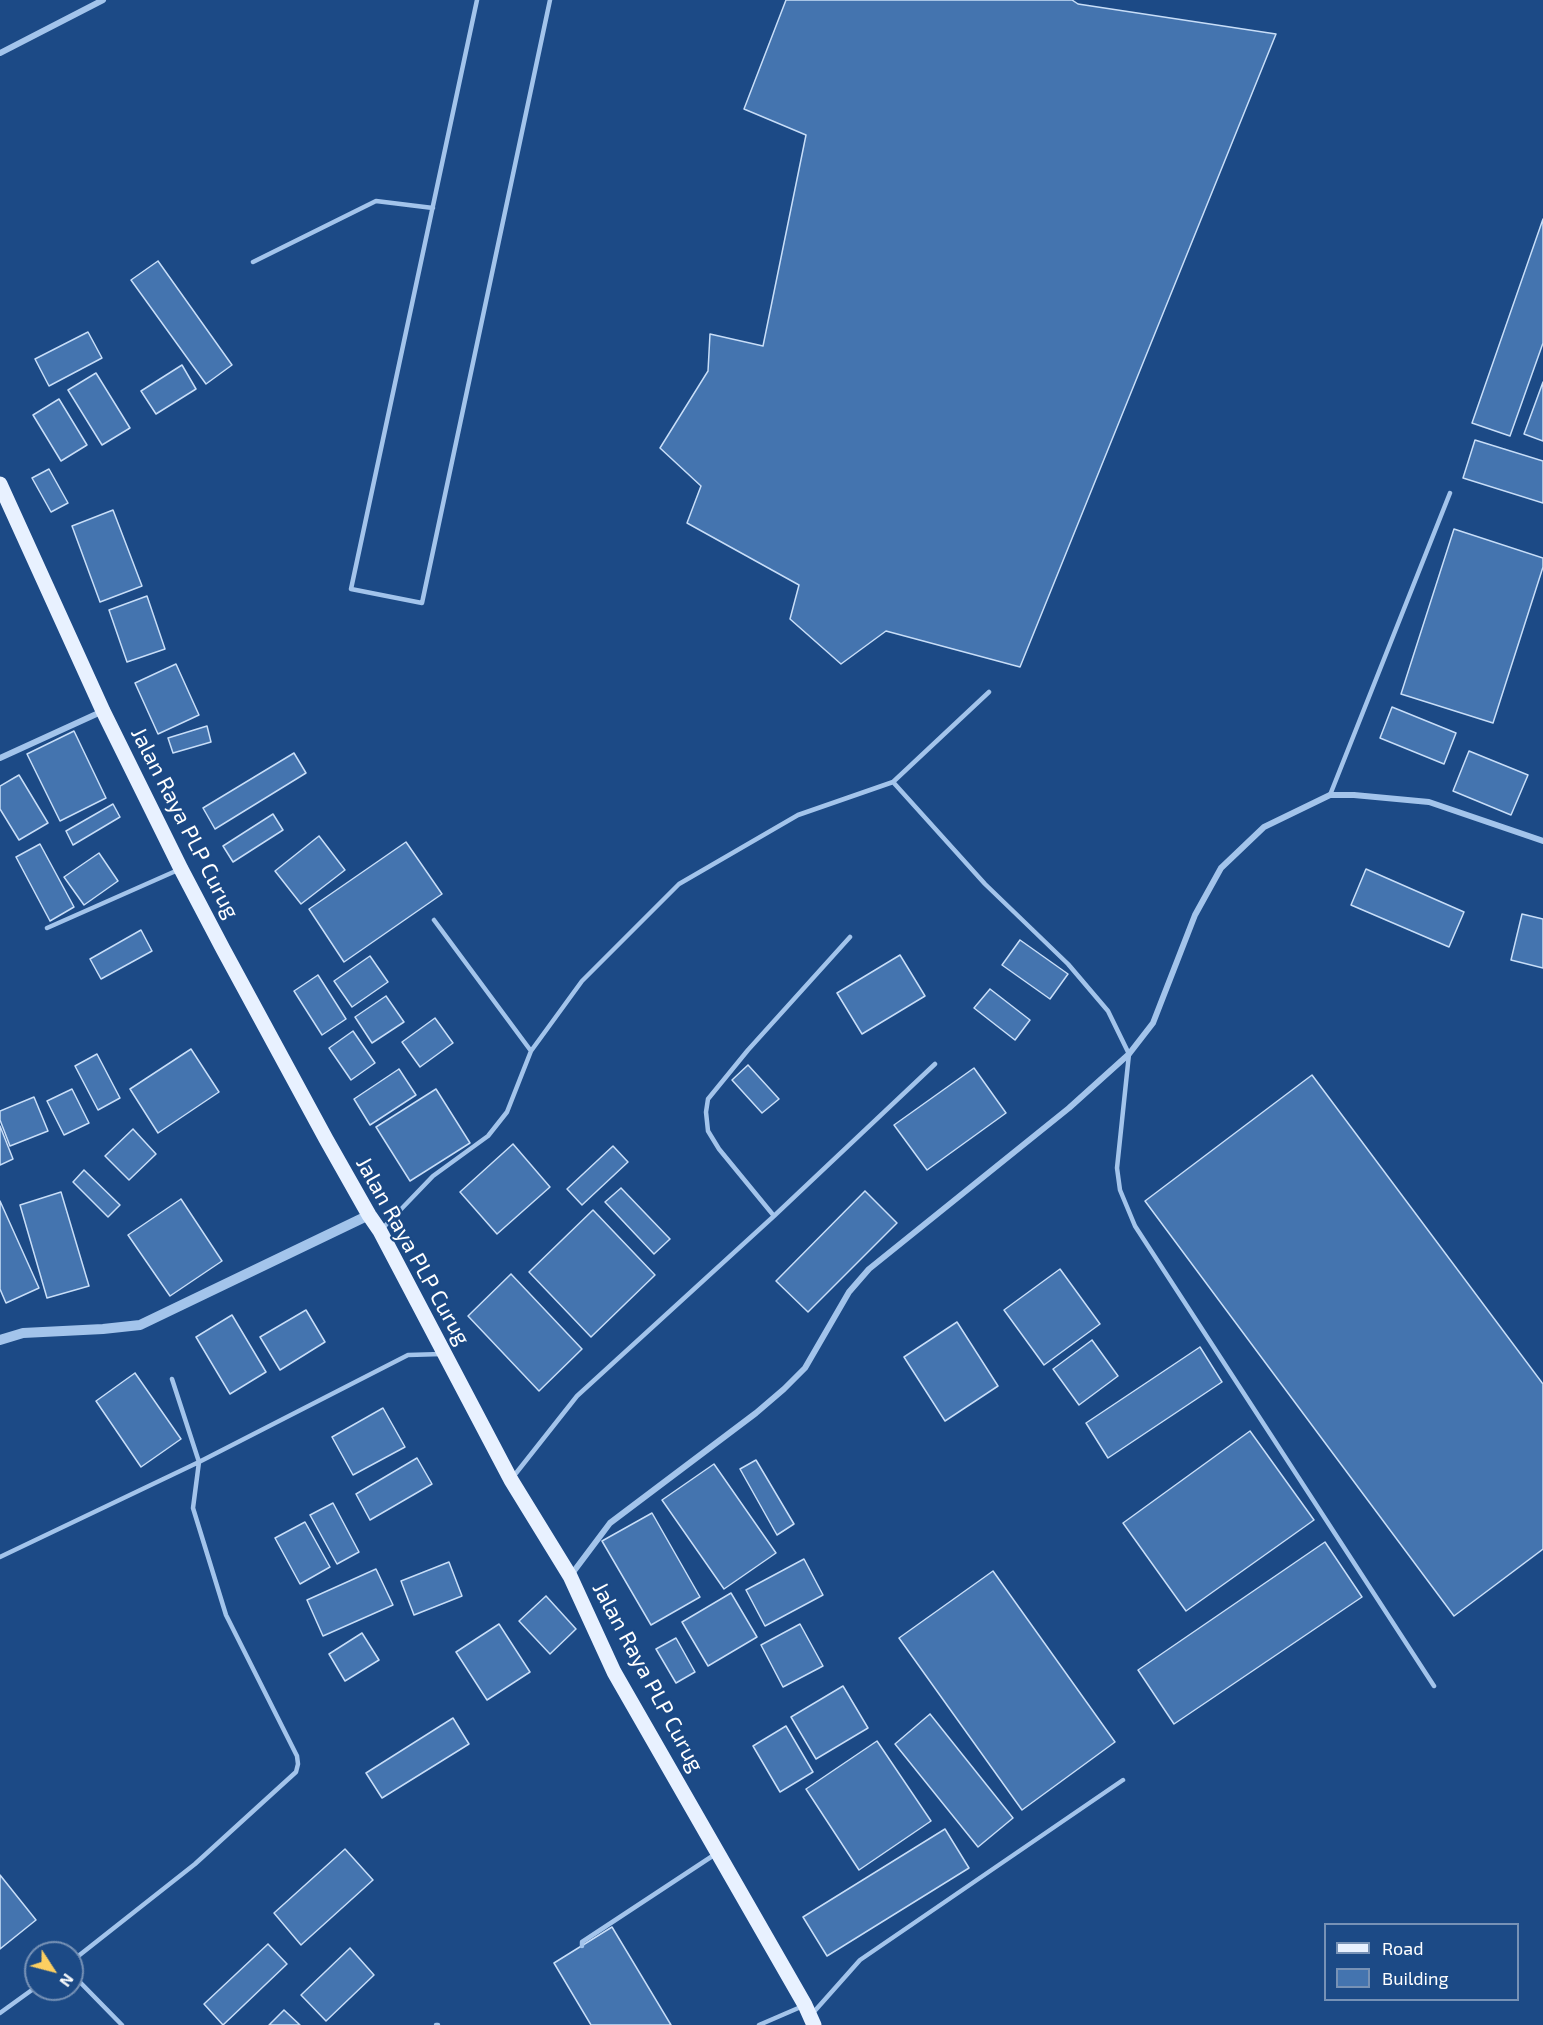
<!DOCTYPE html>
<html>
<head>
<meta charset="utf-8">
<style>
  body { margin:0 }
  #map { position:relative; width:1543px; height:2025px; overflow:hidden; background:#1c4a86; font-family:"Exo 2",sans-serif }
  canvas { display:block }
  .legend { position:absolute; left:1324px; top:1923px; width:195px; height:78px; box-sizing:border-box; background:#1c4a86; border:2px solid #7792b6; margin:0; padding:8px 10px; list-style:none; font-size:18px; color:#fff }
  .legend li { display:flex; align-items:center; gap:12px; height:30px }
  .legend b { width:30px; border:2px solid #7792b6 }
  .north { position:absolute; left:24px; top:1941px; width:60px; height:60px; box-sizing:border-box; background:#1c4a86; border:2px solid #7792b6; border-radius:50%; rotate:126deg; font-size:16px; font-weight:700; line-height:24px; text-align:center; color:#fff }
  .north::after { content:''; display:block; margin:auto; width:21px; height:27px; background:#fccf61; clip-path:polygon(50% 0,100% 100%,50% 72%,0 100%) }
</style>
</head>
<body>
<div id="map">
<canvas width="1543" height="2025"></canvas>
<ul class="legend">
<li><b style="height:8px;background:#e8f1ff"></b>Road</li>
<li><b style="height:16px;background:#4474af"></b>Building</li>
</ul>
<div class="north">N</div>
</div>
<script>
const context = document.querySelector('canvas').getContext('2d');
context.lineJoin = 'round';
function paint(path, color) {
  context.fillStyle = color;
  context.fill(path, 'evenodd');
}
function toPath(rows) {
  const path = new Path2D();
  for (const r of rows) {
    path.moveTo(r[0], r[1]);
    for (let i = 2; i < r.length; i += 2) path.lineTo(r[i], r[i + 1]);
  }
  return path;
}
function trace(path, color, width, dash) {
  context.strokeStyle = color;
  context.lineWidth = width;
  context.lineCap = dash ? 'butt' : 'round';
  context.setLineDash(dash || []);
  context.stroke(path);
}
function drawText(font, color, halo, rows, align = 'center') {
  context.font = font + ' "Exo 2",sans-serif';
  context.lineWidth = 4.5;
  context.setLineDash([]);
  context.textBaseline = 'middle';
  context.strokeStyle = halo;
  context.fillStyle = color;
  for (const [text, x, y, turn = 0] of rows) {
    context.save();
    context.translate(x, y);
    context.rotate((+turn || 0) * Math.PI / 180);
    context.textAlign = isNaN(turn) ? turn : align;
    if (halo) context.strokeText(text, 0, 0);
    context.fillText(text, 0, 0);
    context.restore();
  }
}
const building = toPath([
  [786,0,1072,0,1078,4,1276,34,1020,667,886,631,841,664,790,619,799,585,687,523,701,486,660,448,708,371,710,334,763,346,806,135,744,109,786,0],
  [1543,219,1543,343,1510,436,1472,423,1543,219],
  [158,261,232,365,206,384,131,280,158,261],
  [88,332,102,358,49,386,35,359,88,332],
  [182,365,196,389,156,414,141,391,182,365],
  [96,373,130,428,102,445,68,390,96,373],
  [1543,382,1543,441,1524,434,1543,382],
  [59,399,87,445,61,461,33,415,59,399],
  [1475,440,1543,461,1543,503,1463,478,1475,440],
  [49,469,68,503,51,512,32,478,49,469],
  [113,510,142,586,100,602,72,526,113,510],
  [1454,529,1543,558,1543,567,1493,723,1401,694,1454,529],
  [147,596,165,649,127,662,109,610,147,596],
  [176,664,199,715,158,734,135,683,176,664],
  [1392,707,1456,733,1444,764,1380,738,1392,707],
  [207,726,211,742,173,753,168,738,207,726],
  [74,731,106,798,60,821,27,754,74,731],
  [1469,751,1528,775,1511,815,1453,791,1469,751],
  [294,753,306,773,215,829,203,808,294,753],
  [19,775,48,823,19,840,0,809,0,786,19,775],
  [113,804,120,817,73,845,66,831,113,804],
  [273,814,283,830,233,862,223,846,273,814],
  [319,836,345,870,301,904,275,871,319,836],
  [406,842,442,894,344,962,309,909,406,842],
  [40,844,74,907,50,921,16,857,40,844],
  [99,853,118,881,84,905,64,877,99,853],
  [1366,869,1464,912,1449,947,1351,905,1366,869],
  [1522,914,1543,919,1543,968,1511,960,1522,914],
  [141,930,152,951,101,979,90,959,141,930],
  [1020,940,1068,974,1050,999,1002,965,1020,940],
  [900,955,925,996,862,1034,837,993,900,955],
  [370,956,388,982,352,1007,334,981,370,956],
  [318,975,346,1019,322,1035,294,991,318,975],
  [990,989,1030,1020,1015,1040,974,1008,990,989],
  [386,996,404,1022,372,1043,355,1017,386,996],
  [435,1018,453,1043,420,1067,402,1042,435,1018],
  [353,1031,375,1063,351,1080,329,1048,353,1031],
  [191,1049,219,1092,158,1133,130,1089,191,1049],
  [97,1054,120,1098,98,1110,75,1066,97,1054],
  [748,1065,779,1099,762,1113,732,1080,748,1065],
  [974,1068,1006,1113,927,1170,894,1125,974,1068],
  [399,1069,416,1095,370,1125,354,1099,399,1069],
  [1312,1075,1543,1384,1543,1549,1454,1616,1145,1201,1312,1075],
  [72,1089,89,1123,64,1135,47,1101,72,1089],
  [436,1089,470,1143,410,1181,376,1127,436,1089],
  [34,1097,48,1131,10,1146,0,1120,0,1111,34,1097],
  [0,1126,13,1159,0,1165,0,1126],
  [133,1129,156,1154,129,1180,105,1156,133,1129],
  [513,1144,550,1187,497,1234,460,1192,513,1144],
  [613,1146,628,1162,582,1205,567,1189,613,1146],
  [84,1170,120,1205,108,1217,73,1182,84,1170],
  [621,1188,670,1239,654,1254,605,1202,621,1188],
  [865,1191,897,1223,808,1312,776,1281,865,1191],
  [61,1192,89,1286,47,1298,20,1205,61,1192],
  [181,1199,222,1261,170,1296,128,1235,181,1199],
  [0,1201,39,1288,6,1303,0,1289,0,1201],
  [593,1210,655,1275,591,1337,529,1272,593,1210],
  [1060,1269,1100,1324,1044,1365,1004,1310,1060,1269],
  [511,1274,582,1349,539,1391,468,1316,511,1274],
  [306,1310,325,1342,280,1370,260,1337,306,1310],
  [232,1315,266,1372,230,1394,196,1337,232,1315],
  [957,1322,998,1386,945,1421,904,1357,957,1322],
  [1092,1340,1118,1376,1079,1405,1053,1369,1092,1340],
  [1200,1347,1222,1382,1108,1458,1086,1423,1200,1347],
  [135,1373,181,1439,141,1467,96,1401,135,1373],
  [383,1408,405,1447,353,1475,332,1437,383,1408],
  [1250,1431,1314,1520,1186,1611,1123,1523,1250,1431],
  [417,1458,432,1484,370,1520,356,1494,417,1458],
  [756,1460,794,1524,777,1535,740,1469,756,1460],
  [714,1464,776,1553,724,1589,662,1500,714,1464],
  [333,1503,359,1552,337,1564,310,1515,333,1503],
  [652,1513,700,1597,651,1625,602,1541,652,1513],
  [305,1522,330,1567,300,1584,275,1538,305,1522],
  [1325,1542,1362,1597,1174,1724,1138,1670,1325,1542],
  [804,1559,823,1595,765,1626,746,1590,804,1559],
  [449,1562,462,1596,414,1615,401,1581,449,1562],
  [376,1569,393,1605,323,1636,307,1600,376,1569],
  [993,1571,1115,1742,1022,1810,899,1638,993,1571],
  [731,1593,757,1637,708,1666,682,1622,731,1593],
  [546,1596,576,1629,550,1654,519,1621,546,1596],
  [499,1624,530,1672,487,1700,456,1652,499,1624],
  [800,1624,823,1666,783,1687,761,1645,800,1624],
  [362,1633,379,1660,345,1681,329,1654,362,1633],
  [676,1638,695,1672,676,1683,656,1649,676,1638],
  [843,1686,868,1728,816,1759,791,1717,843,1686],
  [930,1714,1013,1818,978,1847,895,1744,930,1714],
  [453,1718,469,1744,382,1798,366,1773,453,1718],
  [786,1726,813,1772,780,1792,753,1746,786,1726],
  [877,1741,931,1821,859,1870,806,1789,877,1741],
  [945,1829,969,1868,827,1956,803,1917,945,1829],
  [345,1849,373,1880,301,1945,274,1913,345,1849],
  [0,1875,36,1920,0,1949,0,1875],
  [612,1927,671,2025,591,2025,554,1963,612,1927],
  [268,1944,287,1964,223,2025,204,2004,268,1944],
  [350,1948,374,1975,326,2021,301,1995,350,1948],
  [284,2010,300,2025,269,2025,284,2010]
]);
const service = toPath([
  [477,0,351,589,422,603,550,0],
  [253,262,376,201,433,208],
  [989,692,893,782,985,884,1068,964,1108,1011,1129,1054,1117,1168,1120,1190,1135,1226,1434,1686],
  [1330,795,1450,493],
  [434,920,531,1051],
  [47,928,178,870],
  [774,1216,719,1149,708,1131,706,1112,708,1099,748,1050,850,937],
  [382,1229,433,1176,488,1136,507,1112,531,1051,582,981,679,884,798,815,893,782],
  [513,1477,577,1396,774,1216,935,1064],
  [0,1557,199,1462,172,1379],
  [582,1946,582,1942,714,1855],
  [72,1961,195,1864,296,1772,298,1764,297,1756,226,1615,193,1508,199,1462,408,1355,442,1354],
  [72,1974,122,2025],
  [0,2013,36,1987],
  [812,2014,860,1960,1123,1780],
  [436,2025,438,2025],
  [759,2025,803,2006]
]);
const minor = toPath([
  [0,53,103,0],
  [0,758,103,711],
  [571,1575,610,1523,756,1413,784,1389,805,1368,849,1292,869,1269,1069,1108,1129,1054,1153,1023,1195,915,1221,868,1264,827,1330,795,1354,795,1429,802,1543,841]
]);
const tertiary = toPath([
  [0,1340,23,1333,103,1329,140,1325,369,1215]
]);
const primary = toPath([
  [0,484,103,711,181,869,223,949,326,1139,369,1215,380,1231,511,1480,570,1576,614,1672,805,2005,814,2025]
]);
const streetNames = [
  ["Jalan Raya PLP Curug",185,823,63],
  ["Jalan Raya PLP Curug",413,1251,61],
  ["Jalan Raya PLP Curug",648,1677,62]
];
paint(building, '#4474af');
trace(building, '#c8def8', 1.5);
trace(service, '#a3c4eb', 4.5);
trace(minor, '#a3c4eb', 6);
trace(tertiary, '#a3c4eb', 10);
trace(primary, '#e8f1ff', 15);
drawText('22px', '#fff', '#1c4a86', streetNames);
</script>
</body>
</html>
